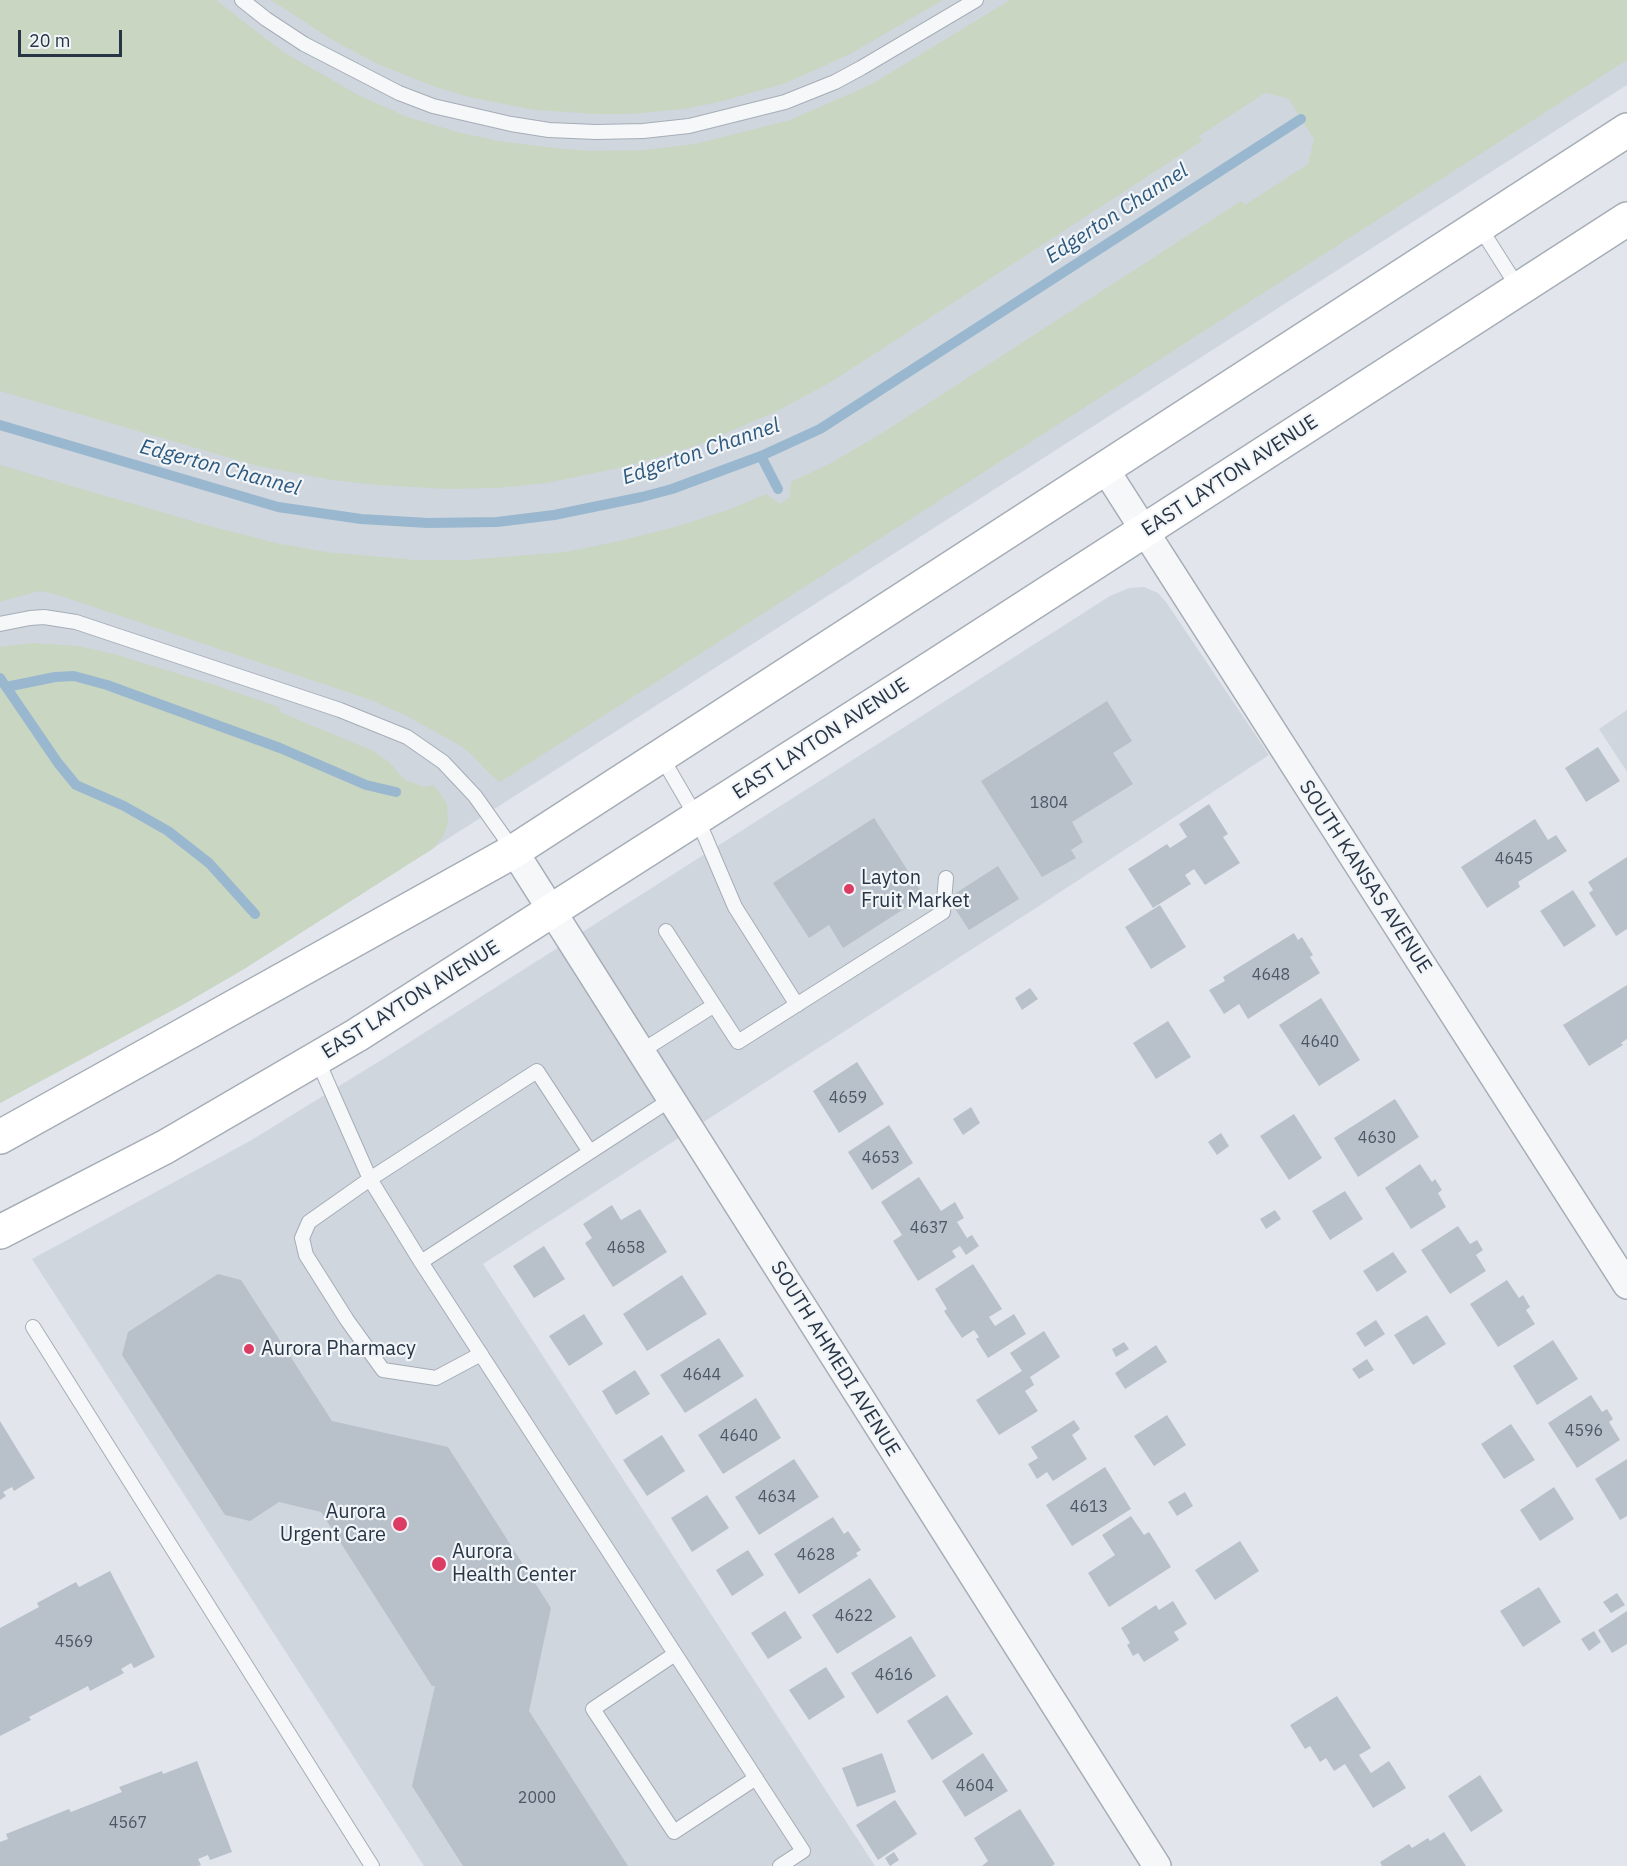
<!DOCTYPE html>
<html>
<head>
<meta charset="utf-8">
<style>
  body { margin:0 }
  #map { position:relative; width:1627px; height:1866px; overflow:hidden; background:#e2e6ec; font-family:"IBM Plex Sans",sans-serif }
  canvas { display:block }
  .scale { position:absolute; left:18px; top:30px; width:104px; height:27px; box-sizing:border-box; border:3px solid #283545; border-top:0; padding-left:8px; font-size:18px; line-height:21px; white-space:nowrap; color:#283545; -webkit-text-stroke:4px #f2f5f8; paint-order:stroke }
</style>
</head>
<body>
<div id="map">
<canvas width="1627" height="1866"></canvas>
<div class="scale">20 m</div>
</div>
<script>
const context = document.querySelector('canvas').getContext('2d');
context.lineJoin = 'round';
function paint(path, color) {
  context.fillStyle = color;
  context.fill(path, 'evenodd');
}
function toPath(rows) {
  const path = new Path2D();
  for (const r of rows) {
    path.moveTo(r[0], r[1]);
    for (let i = 2; i < r.length; i += 2) path.lineTo(r[i], r[i + 1]);
  }
  return path;
}
function trace(path, color, width, dash) {
  context.strokeStyle = color;
  context.lineWidth = width;
  context.lineCap = dash ? 'butt' : 'round';
  context.setLineDash(dash || []);
  context.stroke(path);
}
function drawText(font, color, halo, rows, align = 'center') {
  context.font = font + ' "IBM Plex Sans",sans-serif';
  context.lineWidth = 4.5;
  context.setLineDash([]);
  context.textBaseline = 'middle';
  context.strokeStyle = halo;
  context.fillStyle = color;
  for (const [text, x, y, turn = 0] of rows) {
    context.save();
    context.translate(x, y);
    context.rotate((+turn || 0) * Math.PI / 180);
    context.textAlign = isNaN(turn) ? turn : align;
    if (halo) context.strokeText(text, 0, 0);
    context.fillText(text, 0, 0);
    context.restore();
  }
}
const built = toPath([
  [0,0,1627,0,1627,85,244,969,184,1004,0,1103],
  [1144,587,1158,593,1166,602,1269,755,1039,906,483,1264,875,1866,424,1866,32,1259,250,1141,391,1054,1110,596,1129,588],
  [1627,710,1627,772,1599,729]
]);
const green = toPath([
  [0,0,216,0,283,52,360,96,405,116,457,132,498,141,554,148,591,151,645,150,695,144,790,120,872,84,1010,0,1627,0,1627,60,500,782,488,772,471,754,461,746,405,715,371,700,55,594,39,591,0,602,0,465,202,524,276,543,326,552,415,560,467,560,565,552,620,541,678,526,731,509,766,494,780,504,790,497,791,482,831,463,887,430,1241,201,1245,205,1308,164,1314,139,1288,98,1265,93,1199,136,1202,141,831,382,777,411,704,443,633,465,547,483,496,488,447,489,377,485,332,480,258,466,0,391],
  [271,0,943,0,850,54,786,83,719,102,684,109,631,114,598,114,535,110,469,97,430,85,380,65,334,41],
  [32,643,78,646,114,654,215,685,279,707,280,712,373,751,388,761,405,780,424,787,434,785,447,804,448,822,444,835,434,848,244,969,184,1004,0,1103,0,647]
]);
const stream = toPath([
  [0,425,278,507,361,519,428,523,497,522,554,515,642,497,672,489,761,456,820,429,1301,119],
  [761,456,778,489],
  [0,678,58,763,76,785,124,806,168,831,209,863,255,914],
  [6,687,55,677,74,676,107,685,280,748,366,785,396,792]
]);
const building = toPath([
  [1107,701,1132,741,1113,753,1133,784,1072,822,1083,842,1071,850,1076,858,1042,877,981,781],
  [1598,747,1620,781,1586,802,1565,768],
  [1209,804,1228,834,1223,837,1240,863,1205,885,1194,869,1185,875,1191,884,1153,908,1128,869,1167,844,1170,848,1187,837,1179,824],
  [874,818,924,896,843,948,829,925,809,938,773,883],
  [1535,819,1548,840,1556,835,1567,851,1518,882,1520,887,1487,908,1461,867],
  [1627,857,1627,929,1616,936,1589,893,1593,890,1588,882],
  [998,866,1019,899,969,930,948,898],
  [1573,890,1596,926,1564,947,1540,911],
  [1160,905,1186,947,1151,969,1125,927],
  [1294,933,1298,940,1302,937,1313,955,1310,957,1320,973,1248,1019,1239,1004,1224,1014,1209,990,1225,981,1223,977],
  [1627,985,1627,1039,1621,1043,1623,1045,1589,1066,1563,1025],
  [1030,988,1038,999,1022,1010,1015,998],
  [1321,998,1360,1060,1319,1086,1279,1025],
  [1168,1021,1191,1057,1156,1079,1133,1043],
  [857,1062,884,1104,839,1133,813,1091],
  [1395,1099,1419,1137,1358,1177,1334,1138],
  [971,1107,980,1123,963,1135,953,1119],
  [1294,1114,1322,1158,1289,1180,1260,1136],
  [889,1125,913,1163,872,1190,848,1152],
  [1221,1133,1229,1146,1217,1155,1208,1142],
  [1420,1164,1432,1182,1435,1179,1442,1190,1438,1193,1446,1207,1411,1229,1385,1188],
  [919,1177,941,1211,955,1202,964,1218,957,1222,967,1238,972,1235,979,1246,966,1255,960,1246,952,1251,956,1257,918,1281,893,1241,902,1235,881,1202],
  [1345,1191,1363,1219,1330,1240,1312,1211],
  [612,1205,621,1220,640,1209,667,1252,613,1287,585,1243,592,1238,583,1224],
  [1275,1210,1281,1219,1266,1229,1260,1219],
  [1458,1226,1470,1244,1477,1240,1483,1250,1476,1255,1486,1271,1450,1294,1421,1250],
  [544,1246,565,1279,534,1298,513,1266],
  [1393,1252,1407,1272,1377,1292,1363,1271],
  [973,1264,1002,1309,989,1317,995,1326,1014,1314,1026,1334,988,1358,976,1339,979,1337,974,1330,962,1338,944,1311,947,1309,935,1289],
  [218,1274,241,1280,332,1421,448,1447,551,1608,529,1711,628,1866,463,1866,412,1786,435,1686,432,1686,321,1512,279,1502,250,1521,225,1515,122,1355,128,1332],
  [682,1275,707,1314,647,1351,623,1314],
  [1507,1280,1519,1298,1523,1295,1530,1307,1526,1310,1535,1324,1498,1347,1470,1304],
  [584,1314,603,1344,569,1366,549,1336],
  [1427,1315,1446,1344,1413,1365,1394,1335],
  [1376,1320,1385,1334,1365,1347,1356,1333],
  [1044,1331,1060,1357,1030,1377,1034,1385,1025,1391,1038,1411,999,1435,976,1400,1022,1371,1010,1353],
  [719,1338,744,1376,685,1413,660,1375],
  [1553,1340,1578,1379,1537,1405,1513,1366],
  [1124,1342,1129,1349,1116,1357,1112,1349],
  [1156,1345,1167,1362,1125,1389,1115,1373],
  [1367,1359,1374,1370,1359,1379,1352,1369],
  [635,1370,650,1394,616,1415,602,1391],
  [1591,1395,1602,1412,1607,1409,1613,1419,1609,1422,1620,1440,1577,1468,1548,1423],
  [756,1398,781,1438,723,1474,698,1435],
  [1167,1415,1186,1445,1154,1466,1134,1436],
  [1074,1420,1080,1429,1072,1435,1087,1459,1053,1481,1047,1472,1037,1479,1028,1464,1038,1458,1031,1447],
  [0,1421,35,1478,14,1491,12,1487,3,1492,6,1496,0,1500],
  [1511,1424,1535,1460,1504,1479,1481,1444],
  [662,1435,685,1471,647,1496,623,1460],
  [794,1459,819,1497,759,1535,735,1497],
  [1627,1459,1627,1516,1620,1520,1595,1479],
  [1105,1467,1131,1509,1072,1546,1046,1505],
  [1554,1487,1574,1519,1540,1541,1520,1510],
  [1185,1492,1193,1506,1177,1516,1168,1502],
  [707,1495,729,1528,692,1552,671,1518],
  [1131,1516,1144,1535,1149,1532,1171,1567,1109,1607,1088,1573,1115,1555,1102,1535],
  [833,1517,844,1534,848,1531,861,1550,856,1553,858,1556,799,1594,774,1554],
  [1240,1541,1259,1571,1215,1600,1195,1570],
  [748,1550,764,1575,732,1596,716,1570],
  [110,1571,155,1657,134,1668,131,1663,121,1669,124,1673,90,1691,88,1686,29,1717,31,1720,0,1736,0,1628,39,1607,37,1603,76,1582,79,1587],
  [870,1578,896,1617,837,1654,812,1615],
  [1539,1587,1561,1622,1523,1647,1500,1611],
  [1617,1593,1625,1605,1611,1613,1603,1602],
  [1173,1601,1187,1624,1174,1632,1179,1640,1144,1662,1138,1653,1133,1656,1127,1645,1130,1643,1121,1628,1156,1605,1159,1610],
  [785,1611,802,1638,768,1659,751,1633],
  [1627,1611,1627,1644,1612,1653,1598,1630],
  [1594,1631,1601,1642,1589,1651,1581,1639],
  [911,1636,936,1676,877,1714,851,1673],
  [826,1667,845,1697,809,1720,789,1690],
  [947,1695,973,1734,932,1760,907,1721],
  [1337,1696,1371,1748,1359,1755,1371,1773,1389,1761,1406,1788,1373,1808,1345,1764,1334,1771,1326,1758,1320,1762,1310,1746,1305,1749,1290,1725],
  [882,1753,896,1792,857,1807,842,1768],
  [983,1753,1008,1791,965,1817,942,1781],
  [197,1761,232,1852,210,1860,208,1855,198,1859,201,1865,198,1866,0,1866,0,1842,8,1839,6,1834,69,1809,71,1812,122,1792,119,1787,162,1771,163,1774],
  [1480,1775,1503,1811,1471,1832,1448,1796],
  [895,1800,917,1834,878,1860,856,1825],
  [1020,1809,1055,1864,1052,1866,982,1866,988,1861,974,1838],
  [1444,1832,1466,1866,1382,1866,1380,1862,1409,1844,1412,1848,1428,1838,1430,1841],
  [894,1852,899,1860,890,1866,885,1858]
]);
const lane = toPath([
  [242,0,266,19,304,44,399,93,433,106,511,124,549,130,596,132,643,131,689,126,785,102,835,82,861,68,976,0],
  [1479,226,1519,289],
  [0,624,30,618,44,617,76,622,340,710,407,737,443,762,475,796,514,851],
  [661,756,697,818,735,907,797,1005],
  [666,931,738,1042,943,912,946,878],
  [640,1052,713,1006],
  [317,1059,370,1179,421,1262,803,1851,780,1866],
  [421,1262,670,1100],
  [33,1327,372,1866],
  [481,1354,436,1378,383,1370,347,1320,306,1255,302,1238,309,1222,370,1179,537,1071,590,1152],
  [675,1654,593,1709,674,1832,756,1778]
]);
const street = toPath([
  [1105,469,1627,1285],
  [514,851,1157,1866]
]);
const secondary = toPath([
  [0,1137,514,851,1627,130],
  [0,1232,165,1147,357,1035,933,667,1627,219]
]);
const markers = [
  [849,889,6,"#dc3b63"],
  [249,1349,6,"#dc3b63"],
  [400,1524,8,"#dc3b63"],
  [439,1564,8,"#dc3b63"]
];
const numberNames = [
  ["1804",1049,803],
  ["4645",1514,859],
  ["4648",1271,975],
  ["4640",1320,1042],
  ["4659",848,1098],
  ["4630",1377,1138],
  ["4653",881,1158],
  ["4637",929,1228],
  ["4658",626,1248],
  ["4644",702,1375],
  ["4596",1584,1431],
  ["4640",739,1436],
  ["4634",777,1497],
  ["4613",1089,1507],
  ["4628",816,1555],
  ["4622",854,1616],
  ["4569",74,1642],
  ["4616",894,1675],
  ["4604",975,1786],
  ["2000",537,1798],
  ["4567",128,1823]
];
const streetNames = [
  ["EAST LAYTON AVENUE",1230,476,-33],
  ["EAST LAYTON AVENUE",821,739,-33],
  ["SOUTH KANSAS AVENUE",1365,877,57],
  ["EAST LAYTON AVENUE",411,1000,-32],
  ["SOUTH AHMEDI AVENUE",835,1359,58]
];
const poiNames = [
  ["Layton",861,878],
  ["Fruit Market",861,901],
  ["Aurora Pharmacy",261,1349],
  ["Aurora",386,1512,"right"],
  ["Urgent Care",386,1535,"right"],
  ["Aurora",452,1552],
  ["Health Center",452,1575]
];
const waterNames = [
  ["Edgerton Channel",1117,214,-33],
  ["Edgerton Channel",701,452,-19],
  ["Edgerton Channel",220,468,15]
];
paint(built, '#cfd6de');
paint(green, '#c9d6c2');
trace(stream, '#99b8cf', 10);
paint(building, '#b8c0ca');
trace(lane, '#a6adb7', 16);
trace(street, '#a6adb7', 30);
trace(secondary, '#a6adb7', 36);
trace(lane, '#f5f7f9', 14);
trace(street, '#f5f7f9', 27);
trace(secondary, '#fff', 33);
for (const [x, y, r, color] of markers) {
  const dot = new Path2D();
  dot.arc(x, y, r, 0, 2 * Math.PI);
  context.fillStyle = color;
  context.fill(dot);
  trace(dot, '#f2f5f8', 2);
}
drawText('16px', '#4c5866', null, numberNames);
drawText('20px', '#283545', '#f2f5f8', streetNames);
drawText('20px', '#283545', '#f2f5f8', poiNames, 'left');
drawText('italic 21px', '#2d597e', '#f2f5f8', waterNames);
</script>
</body>
</html>
